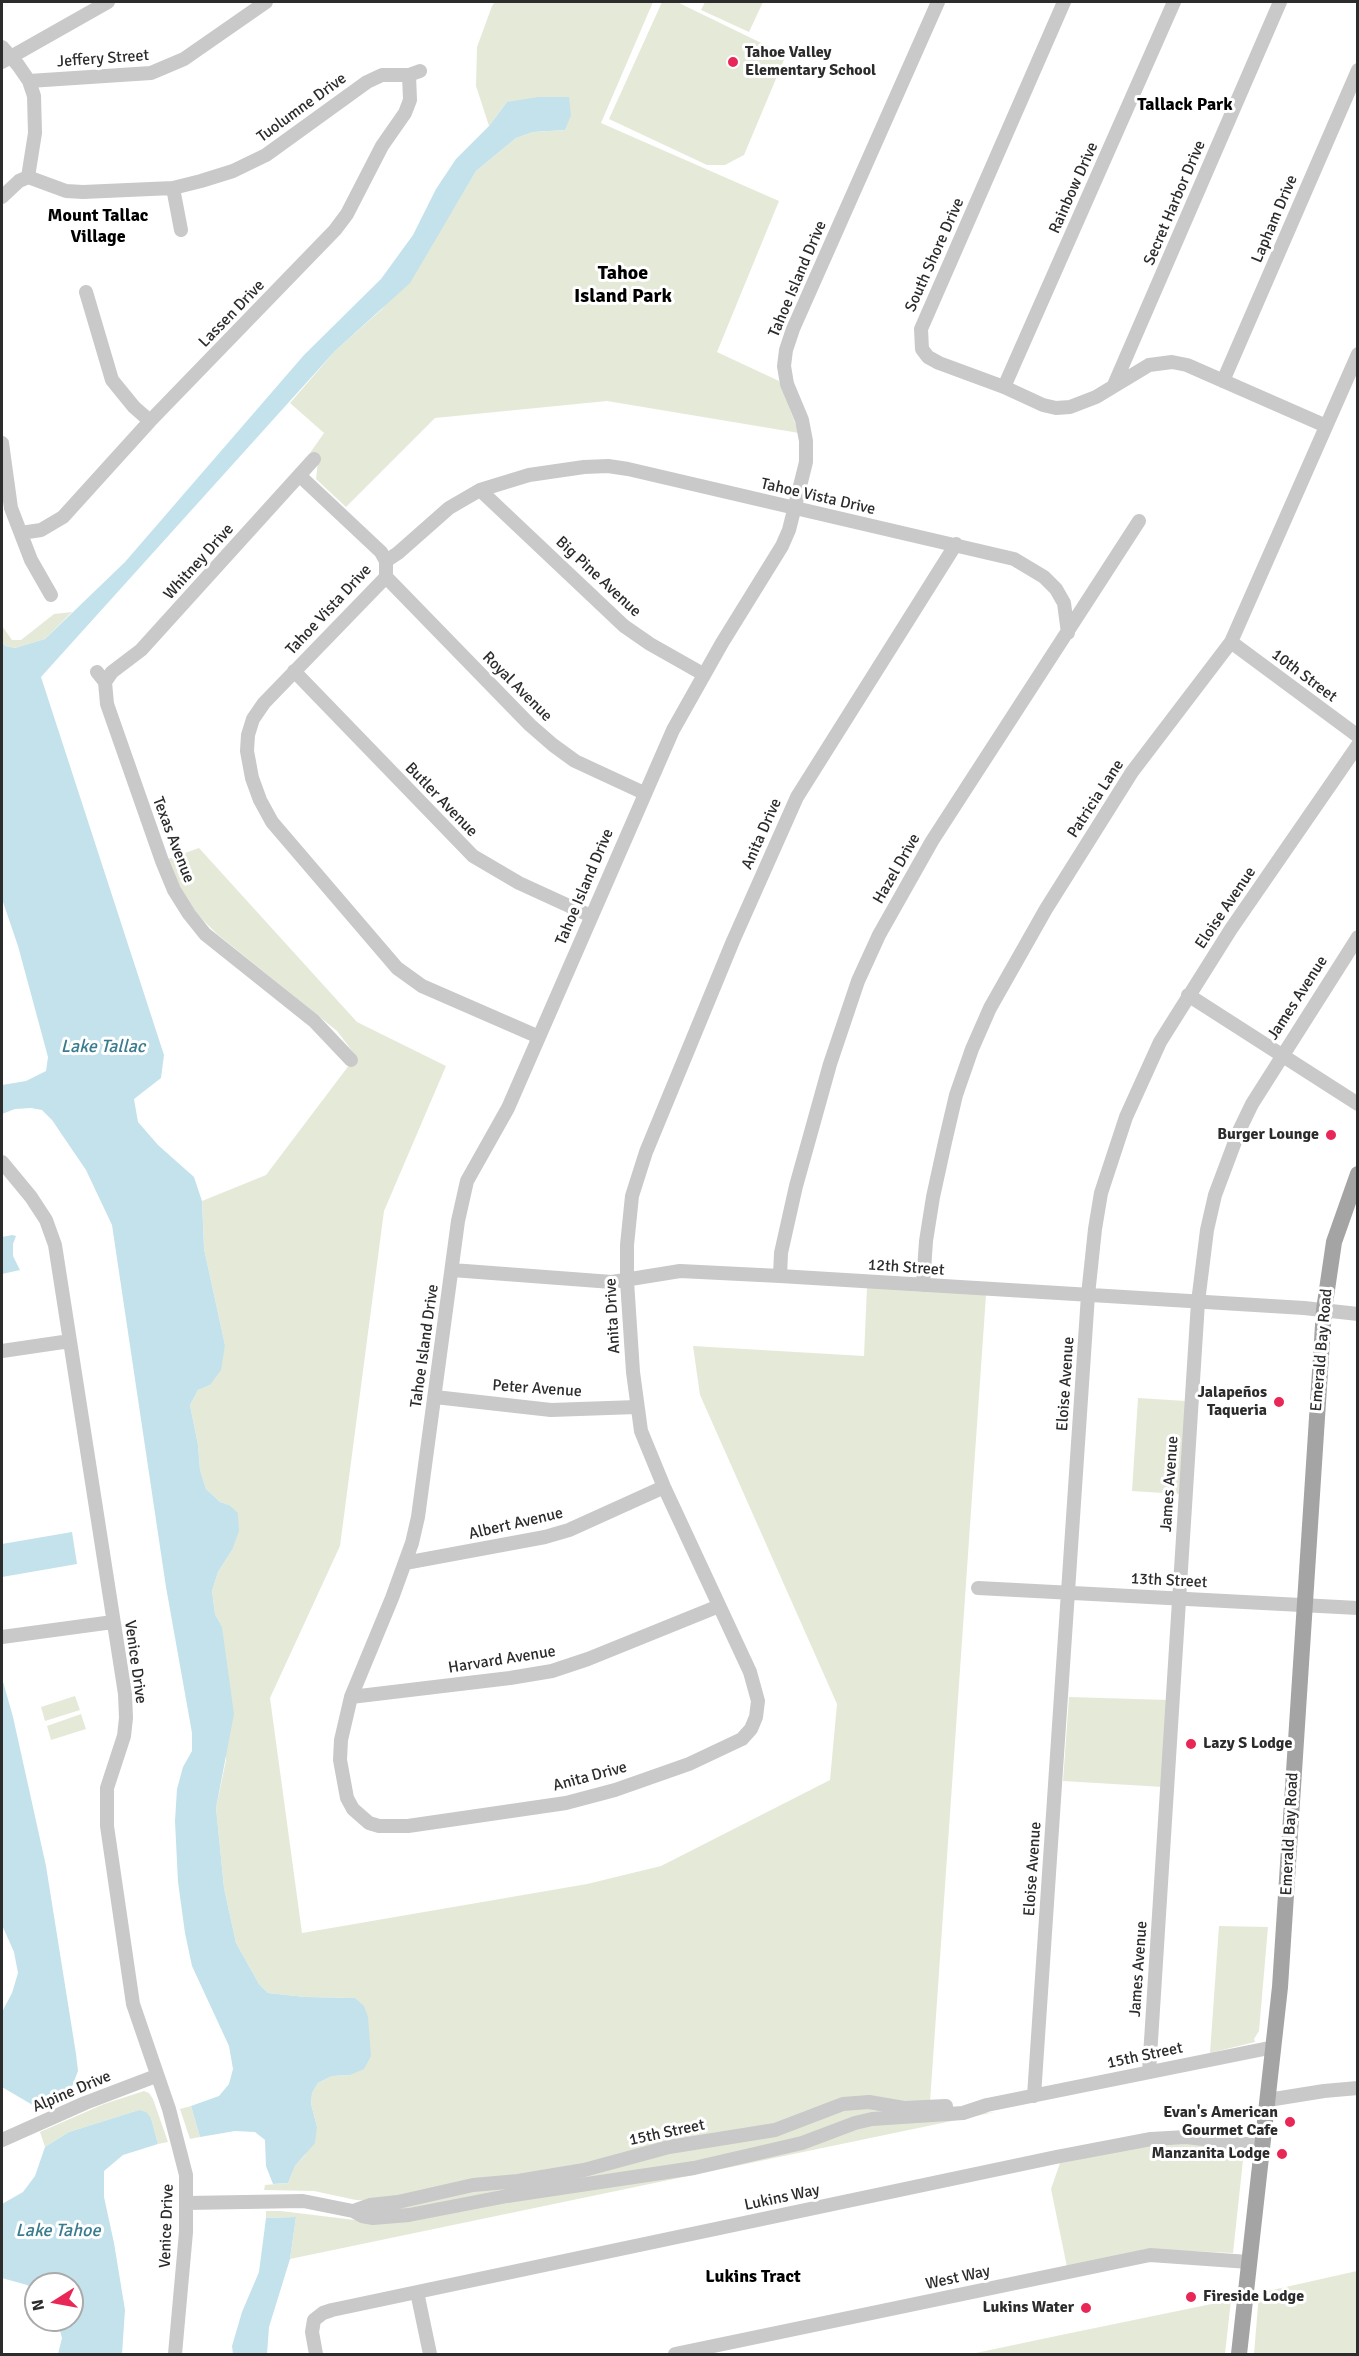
<!DOCTYPE html>
<html>
<head>
<meta charset="utf-8">
<style>
  body { margin:0 }
  #map { position:relative; width:1359px; height:2356px; overflow:hidden; background:#fff; font-family:Signika,sans-serif }
  canvas { display:block }
  .frame { position:absolute; inset:0; border:3px solid #2c2c2c; pointer-events:none }
  .north { position:absolute; left:24px; top:2272px; width:60px; height:60px; box-sizing:border-box; background:#fff; border:2px solid #ababab; border-radius:50%; rotate:259deg; font-size:16px; font-weight:700; line-height:24px; text-align:center; color:#2c2c2c }
  .north::after { content:''; display:block; margin:auto; width:21px; height:27px; background:#e92757; clip-path:polygon(50% 0,100% 100%,50% 72%,0 100%) }
</style>
</head>
<body>
<div id="map">
<canvas width="1359" height="2356"></canvas>
<div class="frame"></div>
<div class="north">N</div>
</div>
<script>
const context = document.querySelector('canvas').getContext('2d');
context.lineJoin = 'round';
function paint(path, color) {
  context.fillStyle = color;
  context.fill(path, 'evenodd');
}
function toPath(rows) {
  const path = new Path2D();
  for (const r of rows) {
    path.moveTo(r[0], r[1]);
    for (let i = 2; i < r.length; i += 2) path.lineTo(r[i], r[i + 1]);
  }
  return path;
}
function trace(path, color, width, dash) {
  context.strokeStyle = color;
  context.lineWidth = width;
  context.lineCap = dash ? 'butt' : 'round';
  context.setLineDash(dash || []);
  context.stroke(path);
}
function drawText(font, color, halo, rows, align = 'center') {
  context.font = font + ' Signika,sans-serif';
  context.lineWidth = 6;
  context.setLineDash([]);
  context.textBaseline = 'middle';
  context.strokeStyle = halo;
  context.fillStyle = color;
  for (const [text, x, y, turn = 0] of rows) {
    context.save();
    context.translate(x, y);
    context.rotate((+turn || 0) * Math.PI / 180);
    context.textAlign = isNaN(turn) ? turn : align;
    if (halo) context.strokeText(text, 0, 0);
    context.fillText(text, 0, 0);
    context.restore();
  }
}
const green = toPath([
  [495,2,653,2,601,123,779,201,717,352,779,381,799,433,607,401,435,418,346,507,316,479,318,461,310,453,324,433,290,403,335,351,382,309,455,206,476,171,516,138,533,132,566,130,507,102,489,126,476,86,477,47,492,6],
  [662,2,677,2,786,55,744,155,725,165,707,165,609,119],
  [705,2,763,2,749,32,701,10],
  [72,612,45,639,15,648,5,646,2,642,2,626,12,640,21,640,54,614],
  [199,848,357,1022,446,1066,384,1211,340,1546,270,1698,302,1933,587,1884,661,1866,830,1780,837,1704,700,1395,693,1346,864,1356,867,1287,986,1295,930,2102,909,2103,863,2096,850,2097,777,2125,665,2142,607,2159,373,2201,356,2200,314,2191,264,2190,265,2185,288,2183,295,2166,305,2155,317,2127,311,2104,312,2093,318,2083,332,2076,350,2075,355,1998,305,1997,268,1993,259,1984,236,1943,224,1888,216,1808,226,1760,222,1627,215,1614,212,1591,218,1572,232,1550,229,1505,220,1502,206,1489,200,1470,198,1445,190,1405,198,1390,210,1385,225,1345,204,1249,202,1201,266,1175,356,1056,337,1031,217,934,197,914,180,888,168,859],
  [1138,1398,1186,1401,1179,1494,1132,1491],
  [75,1696,80,1710,45,1721,41,1707],
  [1069,1697,1169,1700,1163,1787,1063,1781],
  [81,1714,86,1729,51,1740,47,1726],
  [1219,1926,1268,1927,1259,2031,1254,2039,1255,2042,1210,2053],
  [144,2091,149,2093,153,2099,168,2142,158,2144,151,2118,139,2110,69,2132,45,2147,40,2132,104,2104],
  [191,2106,200,2137,190,2139,180,2109],
  [857,2106,905,2110,730,2156,379,2214,377,2208],
  [995,2112,290,2259,296,2217,266,2218,266,2211,281,2211,371,2222,532,2196,862,2126],
  [1185,2143,1244,2151,1233,2253,1146,2249,1067,2267,1051,2189,1060,2163,1146,2146],
  [1357,2271,1357,2354,1254,2354,1259,2293],
  [1231,2300,1225,2354,971,2354,1061,2335]
]);
const water = toPath([
  [538,97,569,97,571,115,565,130,533,132,516,138,476,171,410,283,335,351,41,677,164,1055,161,1078,134,1099,138,1122,158,1145,194,1177,202,1201,204,1249,225,1345,221,1370,210,1385,198,1390,190,1405,198,1445,200,1470,206,1489,220,1502,229,1505,238,1513,239,1531,232,1550,218,1572,212,1591,215,1614,222,1627,234,1714,216,1808,224,1888,236,1943,259,1984,268,1993,305,1997,355,1998,364,2006,368,2017,371,2056,364,2069,350,2075,332,2076,318,2083,312,2093,311,2104,317,2127,315,2143,295,2166,288,2183,273,2184,266,2166,265,2140,255,2132,235,2131,200,2137,191,2106,219,2096,229,2084,233,2069,229,2046,192,1966,185,1933,178,1882,175,1821,177,1789,183,1767,192,1751,192,1733,166,1587,112,1225,86,1170,52,1120,42,1110,31,1108,15,1109,2,1114,2,1085,26,1081,46,1071,48,1057,18,946,2,899,2,642,5,646,15,648,45,639,125,562,304,355,381,279,413,235,436,189,456,159,489,126,507,102],
  [12,1235,16,1236,13,1244,13,1256,20,1270,2,1274,2,1237],
  [72,1532,77,1564,2,1577,2,1544],
  [2,1678,13,1717,46,1866,76,2054,78,2071,70,2092,57,2102,36,2107,2,2087,2,2012,12,1993,18,1973,14,1952,2,1925],
  [139,2110,146,2112,151,2118,158,2144,123,2155,104,2171,104,2197,114,2243,125,2310,122,2354,58,2354,62,2338,57,2320,72,2320,72,2284,36,2284,36,2291,27,2285,2,2278,2,2204,23,2192,35,2176,45,2147,69,2132],
  [296,2217,290,2259,269,2327,267,2354,233,2354,232,2346,242,2312,259,2272,266,2218]
]);
const minor = toPath([
  [938,2,793,329,786,350,784,366,787,384,802,420,806,441,806,462,789,530,782,546,722,643,673,730,508,1108,467,1181,458,1221,418,1517,412,1543,392,1598,351,1697,341,1740,340,1760,347,1798,353,1809,369,1823,379,1826,408,1826,566,1803,615,1790,689,1764,742,1739,751,1729,756,1717,758,1701,750,1672,664,1487,641,1431,633,1372,627,1281,627,1245,632,1196,646,1152,733,941,797,797,956,544],
  [1064,2,921,329,922,349,928,357,939,363,1004,387,1043,405,1056,408,1070,407,1096,397,1149,365,1172,362,1187,365,1326,426],
  [2,47,18,65,29,81,34,96,35,133,28,177,19,181,2,197],
  [2,62,108,2],
  [29,81,151,73,184,59,266,2],
  [28,177,66,191,83,192,173,188,201,181,233,171,266,155,367,82,382,75,409,75,420,71],
  [173,188,181,230],
  [86,292,112,380,134,407,150,421],
  [1223,381,1358,70],
  [1114,385,1280,2],
  [1004,387,1174,2],
  [2,443,11,508,31,560,51,595],
  [300,476,381,552,386,561],
  [480,490,624,626,650,644,703,674],
  [21,533,41,530,63,517,150,421,335,230,347,214,382,146,405,113,410,100,409,75],
  [386,577,530,725,553,745,575,761,644,793],
  [1231,642,1358,736],
  [294,671,473,856,519,883,591,916],
  [97,672,105,682,107,704,162,861,174,890,189,914,205,934,314,1021,351,1060],
  [105,682,112,672,141,650,314,459],
  [1188,995,1358,1104],
  [539,1037,422,986,397,968,272,822,260,800,252,778,247,751,248,735,253,719,264,703,386,577,386,561,398,553,449,508,480,490,529,475,584,467,608,466,628,469,1014,559,1044,577,1056,589,1064,603,1068,633],
  [2,1162,31,1197,46,1220,55,1245,125,1694,126,1718,124,1736,107,1788,107,1826,133,2004,169,2109,186,2175,186,2232,175,2354],
  [452,1270,612,1282,680,1271,780,1276,1304,1308,1358,1314],
  [780,1276,781,1253,796,1186,830,1064,858,981,879,935,932,841,1139,521],
  [923,1285,926,1241,933,1197,945,1142,956,1095,972,1049,990,1008,1046,909,1132,772,1231,642,1358,354],
  [2,1351,70,1341],
  [435,1397,551,1410,637,1407],
  [405,1563,545,1537,569,1530,664,1487],
  [978,1588,1358,1608],
  [2,1637,113,1622],
  [351,1697,510,1678,552,1671,588,1659,719,1606],
  [1149,2072,1198,1302,1207,1230,1215,1195,1239,1131,1252,1104,1358,937],
  [1034,2096,1088,1295,1095,1229,1101,1193,1126,1117,1160,1042,1231,929,1358,745],
  [1268,2100,1324,2091,1358,2088],
  [2,2140,85,2103,156,2076],
  [187,2203,303,2201,353,2211,362,2216,373,2218,409,2215,507,2196,694,2168,802,2143,855,2123,872,2119,963,2113,987,2105,1274,2047],
  [353,2211,370,2205,398,2202,473,2185,518,2181,584,2170,669,2147,775,2130,843,2104,869,2102,904,2108,946,2106],
  [417,2292,430,2354],
  [316,2354,312,2332,314,2320,323,2313,332,2310,1056,2157,1151,2139,1186,2137,1263,2146],
  [675,2354,1150,2255,1249,2262]
]);
const major = toPath([
  [1239,2354,1280,1987,1324,1310,1334,1242,1358,1174]
]);
const markers = [
  [733,62,6,"#e92757"],
  [1331,1135,6,"#e92757"],
  [1279,1402,6,"#e92757"],
  [1191,1744,6,"#e92757"],
  [1290,2122,6,"#e92757"],
  [1282,2154,6,"#e92757"],
  [1191,2297,6,"#e92757"],
  [1086,2308,6,"#e92757"]
];
const poiNames = [
  ["Tahoe Valley",745,53,"left"],
  ["Elementary School",745,71,"left"],
  ["Burger Lounge",1319,1135],
  ["Jalapeños",1267,1393],
  ["Taqueria",1267,1411],
  ["Lazy S Lodge",1203,1744,"left"],
  ["Evan's American",1278,2113],
  ["Gourmet Cafe",1278,2131],
  ["Manzanita Lodge",1270,2154],
  ["Fireside Lodge",1203,2297,"left"],
  ["Lukins Water",1074,2308]
];
const streetNames = [
  ["Jeffery Street",103,59,-4],
  ["Tuolumne Drive",302,108,-36],
  ["Rainbow Drive",1074,188,-66],
  ["Secret Harbor Drive",1175,203,-67],
  ["Lapham Drive",1275,219,-67],
  ["South Shore Drive",935,255,-66],
  ["Tahoe Island Drive",798,279,-67],
  ["Lassen Drive",232,314,-46],
  ["Tahoe Vista Drive",818,497,13],
  ["Whitney Drive",199,562,-48],
  ["Big Pine Avenue",598,577,43],
  ["Tahoe Vista Drive",329,610,-47],
  ["10th Street",1304,676,37],
  ["Royal Avenue",517,687,45],
  ["Patricia Lane",1096,799,-57],
  ["Butler Avenue",441,800,46],
  ["Anita Drive",762,834,-66],
  ["Texas Avenue",173,840,69],
  ["Hazel Drive",897,869,-60],
  ["Tahoe Island Drive",585,887,-67],
  ["Eloise Avenue",1226,908,-56],
  ["James Avenue",1298,998,-57],
  ["12th Street",906,1268,4],
  ["Anita Drive",613,1316,-93],
  ["Tahoe Island Drive",425,1346,-82],
  ["Emerald Bay Road",1322,1350,-85],
  ["Eloise Avenue",1066,1384,-86],
  ["Peter Avenue",537,1389,4],
  ["James Avenue",1170,1484,-86],
  ["Albert Avenue",516,1524,-13],
  ["13th Street",1169,1581,3],
  ["Harvard Avenue",502,1660,-9],
  ["Venice Drive",135,1662,82],
  ["Anita Drive",590,1777,-15],
  ["Emerald Bay Road",1290,1834,-87],
  ["Eloise Avenue",1033,1869,-86],
  ["James Avenue",1139,1969,-86],
  ["15th Street",1145,2056,-12],
  ["Alpine Drive",72,2092,-23],
  ["15th Street",667,2133,-12],
  ["Lukins Way",782,2198,-12],
  ["Venice Drive",167,2226,-88],
  ["West Way",958,2278,-12]
];
const neighbourhoodNames = [
  ["Tallack Park",1185,105],
  ["Mount Tallac",98,216],
  ["Village",98,237],
  ["Lukins Tract",753,2277]
];
const waterNames = [
  ["Lake Tallac",103,1047],
  ["Lake Tahoe",58,2231]
];
const quarterNames = [
  ["Tahoe",623,274],
  ["Island Park",623,297]
];
paint(green, '#e5ead8');
paint(water, '#c3e2eb');
trace(minor, '#c9c9c9', 14);
trace(major, '#a4a4a4', 16);
for (const [x, y, r, color] of markers) {
  const dot = new Path2D();
  dot.arc(x, y, r, 0, 2 * Math.PI);
  context.fillStyle = color;
  context.fill(dot);
  trace(dot, '#fff', 2);
}
drawText('bold 16px', '#2c2c2c', '#fff', poiNames, 'right');
drawText('16px', '#2c2c2c', '#fff', streetNames);
drawText('bold 18px', '#000', '#fff', neighbourhoodNames);
drawText('italic 18px', '#397c8e', '#fff', waterNames);
drawText('bold 20px', '#000', '#fff', quarterNames);
</script>
</body>
</html>
